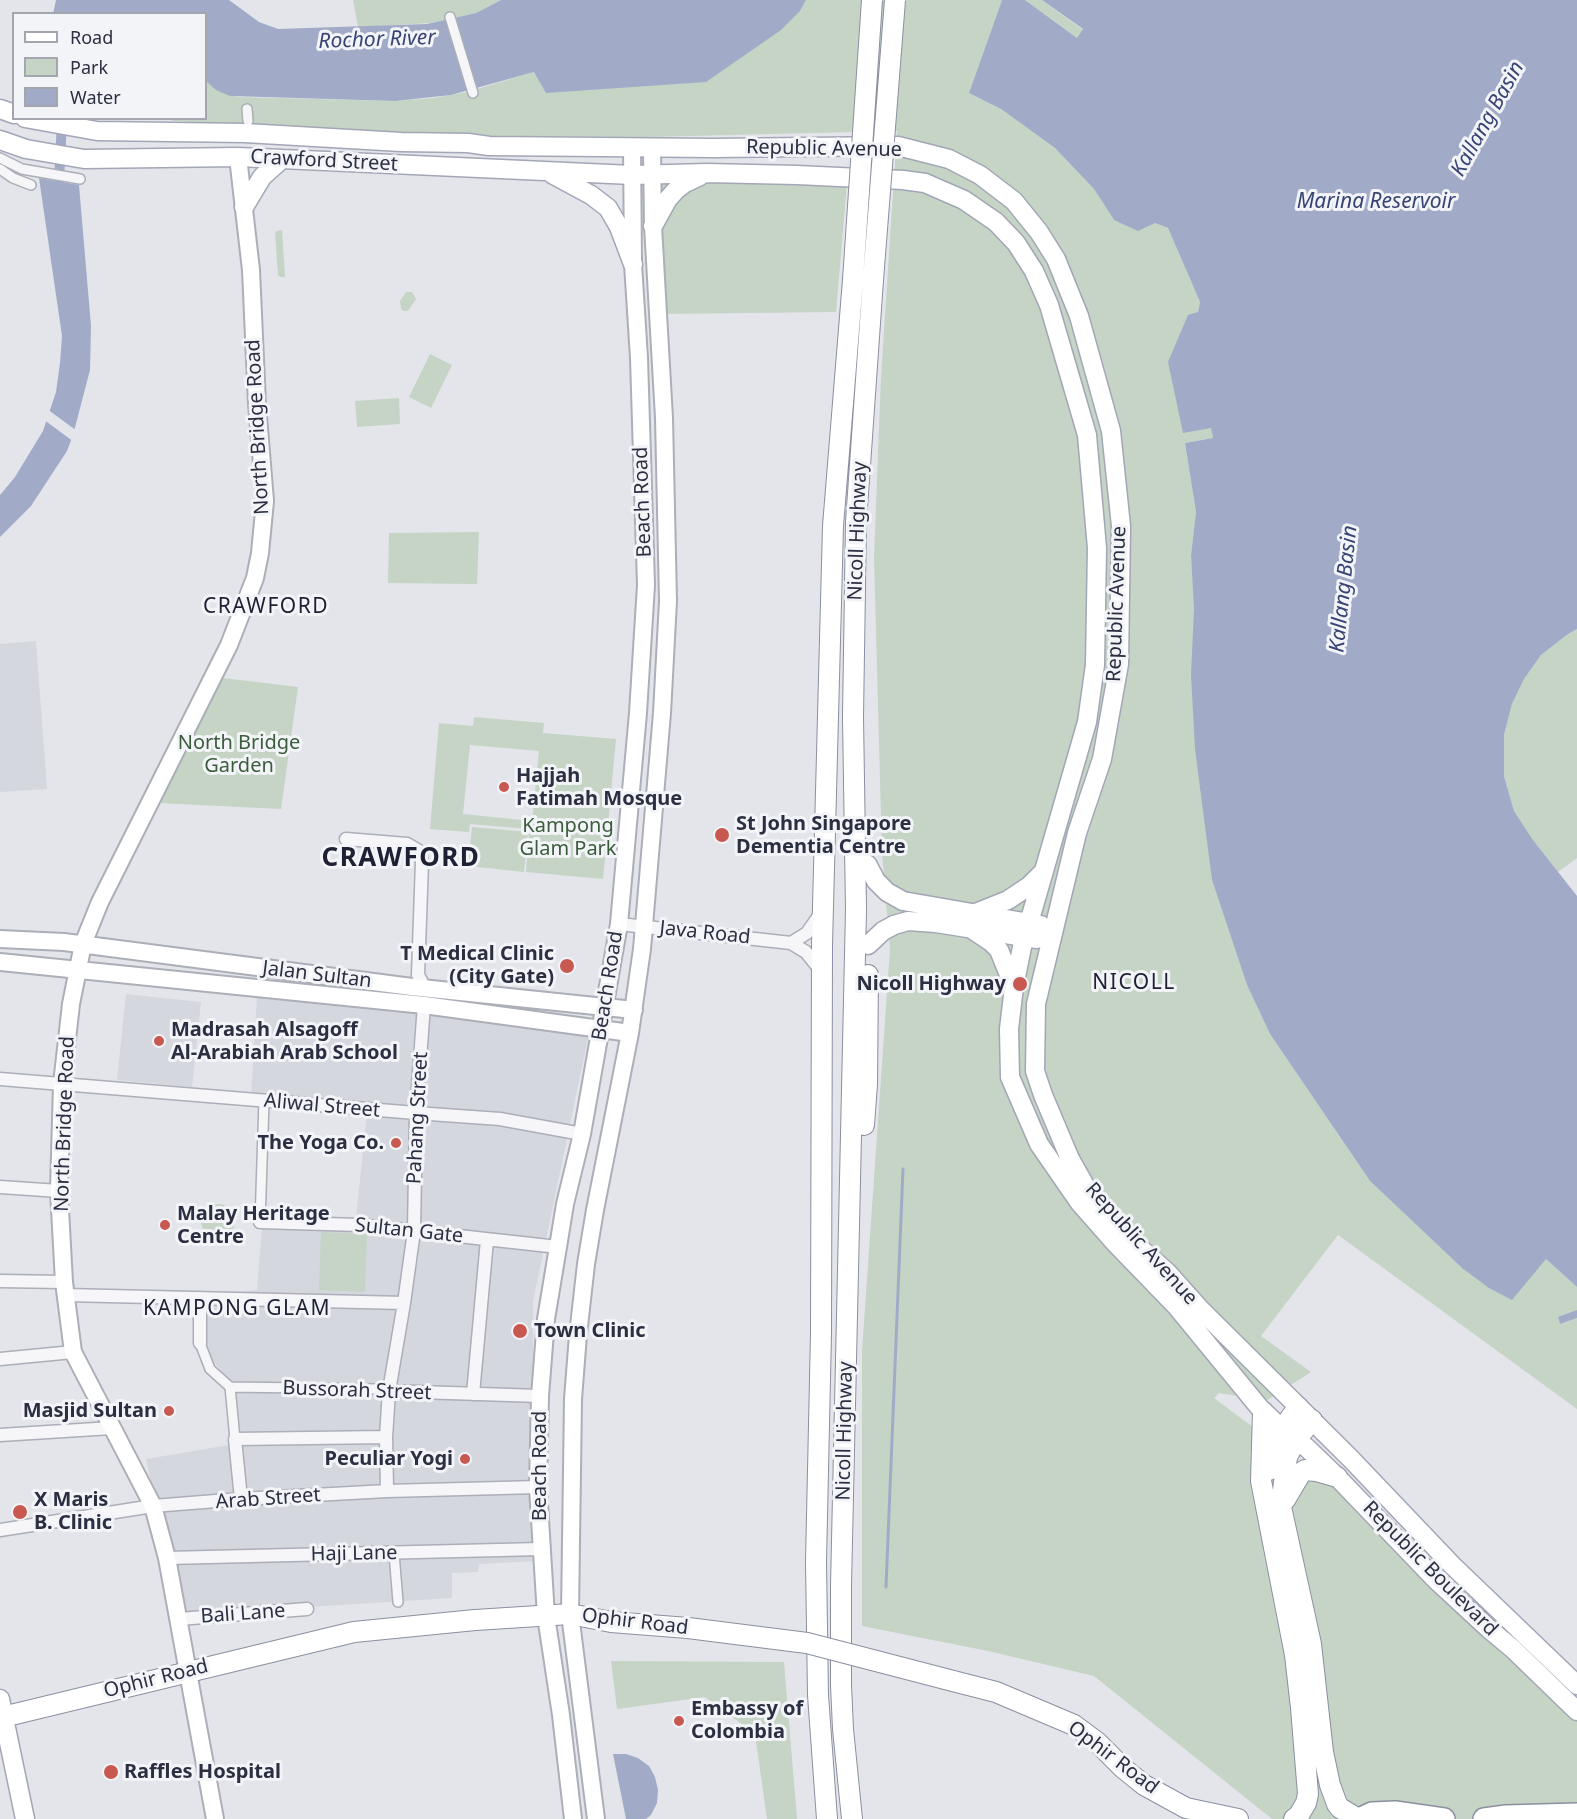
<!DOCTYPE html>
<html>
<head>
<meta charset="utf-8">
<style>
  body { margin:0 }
  #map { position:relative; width:1577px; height:1819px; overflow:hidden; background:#e3e5eb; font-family:"Noto Sans",sans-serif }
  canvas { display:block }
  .legend { position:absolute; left:12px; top:12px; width:195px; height:108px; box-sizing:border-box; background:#f3f4f8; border:2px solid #a3a5af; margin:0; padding:8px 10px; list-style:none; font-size:18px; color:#2c2f42 }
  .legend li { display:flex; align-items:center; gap:12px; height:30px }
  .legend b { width:30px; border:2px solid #a3a5af }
</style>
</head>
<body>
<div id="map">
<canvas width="1577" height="1819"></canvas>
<ul class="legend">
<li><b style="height:8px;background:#fff"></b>Road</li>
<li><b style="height:16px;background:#c5d4c5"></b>Park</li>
<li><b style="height:16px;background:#a1abc8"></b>Water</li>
</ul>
</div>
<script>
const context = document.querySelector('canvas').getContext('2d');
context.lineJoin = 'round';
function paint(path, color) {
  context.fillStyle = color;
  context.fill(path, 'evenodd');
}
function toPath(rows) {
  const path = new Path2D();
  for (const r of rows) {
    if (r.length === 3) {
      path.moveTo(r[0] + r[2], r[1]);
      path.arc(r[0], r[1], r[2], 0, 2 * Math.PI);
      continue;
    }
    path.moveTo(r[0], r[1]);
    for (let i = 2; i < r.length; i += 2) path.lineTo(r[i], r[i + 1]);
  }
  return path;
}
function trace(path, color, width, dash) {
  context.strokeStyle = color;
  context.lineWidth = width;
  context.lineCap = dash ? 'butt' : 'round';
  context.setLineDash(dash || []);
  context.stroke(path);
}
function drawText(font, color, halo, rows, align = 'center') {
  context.font = font + ' "Noto Sans",sans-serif';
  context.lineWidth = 6;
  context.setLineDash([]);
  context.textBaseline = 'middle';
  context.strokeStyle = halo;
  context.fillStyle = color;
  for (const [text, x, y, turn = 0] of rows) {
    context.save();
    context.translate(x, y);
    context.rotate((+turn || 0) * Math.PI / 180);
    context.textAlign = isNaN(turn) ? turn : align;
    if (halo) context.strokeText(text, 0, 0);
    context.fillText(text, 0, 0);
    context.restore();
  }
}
const built = toPath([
  [36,641,47,789,0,792,0,644],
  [126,994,201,1002,192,1087,117,1080],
  [257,995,589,1033,533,1302,533,1417,538,1561,479,1564,478,1572,452,1573,452,1598,181,1615,146,1459,229,1445,234,1384,207,1355,196,1295,257,1290,263,1214,355,1228,368,1102,251,1095]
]);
const green = toPath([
  [353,0,501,0,476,13,431,23,358,27],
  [806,0,1002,0,969,93,1001,109,1055,148,1094,189,1114,220,1155,223,1168,228,1200,302,1198,312,1213,438,1185,443,1196,512,1191,555,1212,880,1247,985,1270,1034,1370,1181,1462,1268,1546,1259,1577,1287,1577,1310,1558,1318,1560,1324,1577,1318,1577,1409,1338,1235,1261,1336,1311,1372,1266,1401,1219,1393,1214,1398,1381,1523,1577,1711,1577,1819,1272,1819,1094,1676,988,1651,862,1626,862,1351,890,949,882,853,874,557,881,377,897,131,647,137,489,136,172,121,172,119,206,118,206,81,213,87,237,97,395,101,434,98,467,92,534,72,800,11],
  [1025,0,1042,0,1083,30,1077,38],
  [651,174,847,184,836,312,658,314],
  [282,230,285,277,281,277,278,275,275,233,277,231],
  [406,292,412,292,416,299,408,311,403,311,401,308,400,301],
  [430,354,452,365,431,408,409,397],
  [399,398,400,424,357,427,355,401],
  [479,532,477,584,388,583,389,533],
  [1577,629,1577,858,1558,872,1533,840,1514,811,1504,776,1504,735,1512,704,1524,679,1541,655,1568,634],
  [223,678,298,687,281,809,158,803],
  [474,717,544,723,543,733,616,739,603,879,526,872,529,829,470,824,469,832,430,829,439,723,473,726],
  [470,745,539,751,532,821,463,814],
  [472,827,528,832,524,872,468,866],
  [218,1221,17],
  [321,1232,367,1234,365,1292,319,1290],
  [611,1661,784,1662,797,1819,767,1819,755,1734,705,1697,617,1709]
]);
const water = toPath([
  [56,0,229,0,259,22,278,29,427,24,476,13,501,0,806,0,800,11,781,30,706,82,546,93,534,72,451,95,395,101,230,96,216,90,206,81,206,14,53,14],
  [1002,0,1025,0,1077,38,1083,29,1042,0,1577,0,1577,629,1568,634,1541,655,1524,679,1512,704,1504,735,1504,776,1514,811,1533,840,1577,896,1577,1287,1546,1259,1512,1300,1489,1288,1462,1268,1370,1181,1270,1034,1247,985,1212,880,1195,749,1191,675,1194,609,1191,555,1196,512,1185,443,1213,438,1211,428,1183,433,1168,362,1188,315,1198,312,1200,302,1168,228,1155,223,1138,231,1114,220,1094,189,1055,148,1001,109,969,93],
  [39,178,79,185,91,326,90,370,73,435,67,451,31,506,0,537,0,495,15,477,43,431,56,392,60,363,62,336],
  [1577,1310,1577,1318,1560,1324,1558,1317],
  [613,1754,626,1754,638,1758,649,1766,655,1777,658,1790,657,1803,651,1815,646,1819,626,1819]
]);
const pier = toPath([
  [47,409,77,431,74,442,43,419]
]);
const stream = toPath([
  [886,1587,903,1169]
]);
const canal = toPath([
  [60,196,59,182,62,121]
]);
const pedestrian = toPath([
  [450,17,473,93],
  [247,109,248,121],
  [0,158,22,169,80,179],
  [0,169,13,178,31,185],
  [260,1222,264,1101],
  [200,1343,210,1369,230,1387,377,1389,389,1391],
  [230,1387,235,1439],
  [394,1553,398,1602]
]);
const minor = toPath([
  [346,839,407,844,419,851,422,862,418,975,425,988],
  [619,924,791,943,806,952,822,972],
  [791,943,807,933,821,913],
  [0,1079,416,1113,500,1119,582,1134],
  [0,1187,59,1191],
  [260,1222,359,1225,558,1247],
  [0,1281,64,1282],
  [66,1295,404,1303],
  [200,1343,200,1298],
  [0,1359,73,1352],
  [389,1391,540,1396],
  [473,1394,487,1240],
  [0,1435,112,1428],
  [387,1491,386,1437,389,1391,404,1303,414,1231,416,1113,424,1005],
  [241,1499,235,1439,386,1437],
  [0,1530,153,1506,241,1499,387,1491,538,1487],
  [167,1558,541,1549],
  [179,1619,307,1609]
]);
const secondary = toPath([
  [0,939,64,942,412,987,634,1010],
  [0,962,424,1005,630,1033],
  [215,1819,167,1558,153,1506,73,1352,64,1282,59,1191,62,1084,71,1004,83,944,100,902,229,645,255,578,260,553,265,501,257,404,251,270,238,157],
  [573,1819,561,1715,546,1616,538,1487,540,1396,546,1319,558,1247,565,1204,582,1134,619,924,638,713,646,585,639,358,633,264,632,147],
  [596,1819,570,1614,573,1399,578,1335,586,1264,595,1210,630,1033,642,949,662,713,668,601,664,418,653,226,652,147]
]);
const primary = toPath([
  [0,109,14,114],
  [25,118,97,131,245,133,401,142,468,143,489,146,714,148,898,146,949,159,980,175,1014,201,1039,232,1056,259,1079,316,1111,431,1121,526,1119,664,1102,759,1077,833,1036,1004,1035,1071,1043,1095,1070,1159,1088,1191,1133,1242,1167,1272,1201,1310,1351,1459,1452,1565,1577,1685],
  [0,140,26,149,84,159,238,157,632,175,707,173,797,175,903,180,925,183,964,200,996,222,1016,243,1034,271,1049,305,1087,435,1097,548,1095,665,1087,722,1022,947,1014,987,1009,1029,1010,1077,1039,1144,1079,1202,1116,1244,1177,1307,1259,1407,1282,1429,1307,1448,1337,1477,1437,1581,1489,1629,1513,1649,1577,1711],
  [552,174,591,195,608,208,619,227,633,264],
  [244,207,262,177,282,159],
  [653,226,668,199,676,190,685,183,700,176],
  [867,864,876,881,887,892,903,901,1041,925],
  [978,912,1008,900,1029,886,1043,872],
  [973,930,991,942,999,950,1014,987],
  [868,945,883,931,894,925,908,921,936,923,1037,939],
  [0,1699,25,1819]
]);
const trunk = toPath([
  [864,1125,867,1084,868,975],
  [1263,1412,1261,1481,1295,1655,1301,1708,1308,1794,1306,1803,1299,1815,1294,1819],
  [1312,1420,1296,1440,1287,1457,1281,1507,1311,1644,1323,1752,1330,1785,1337,1804,1340,1808,1358,1819],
  [1269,1470,1277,1437,1298,1407],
  [1285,1500,1301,1473,1305,1470,1316,1471,1337,1477],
  [953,1681,996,1692,1074,1725,1097,1742,1123,1768,1144,1785,1186,1808,1238,1819],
  [0,1714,11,1715,354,1632,475,1620,570,1614,611,1622,688,1628],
  [827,1819,818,1695,816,1562,821,1333,822,944,833,526,853,280],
  [852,1819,843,1729,841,1685,841,1586,856,909,853,717,856,522,873,280]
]);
const motorway = toPath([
  [1359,1819,1372,1813,1395,1812,1444,1819],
  [1484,1819,1506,1816,1577,1814]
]);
const trunkBridge = toPath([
  [853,280,872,0],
  [873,280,895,0],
  [688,1628,807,1643,953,1681]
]);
const markers = [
  [504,787,6,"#c85950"],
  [722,835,8,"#c85950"],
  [567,966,8,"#c85950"],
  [1020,984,8,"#c85950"],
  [159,1041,6,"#c85950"],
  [396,1143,6,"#c85950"],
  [165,1225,6,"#c85950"],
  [520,1331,8,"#c85950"],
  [169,1411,6,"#c85950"],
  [465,1459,6,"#c85950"],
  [20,1512,8,"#c85950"],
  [679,1721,6,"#c85950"],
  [111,1772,8,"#c85950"]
];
const streetNames = [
  ["Republic Avenue",824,149,1],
  ["Crawford Street",324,161,3],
  ["North Bridge Road",258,427,-93],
  ["Beach Road",643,502,-92],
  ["Nicoll Highway",858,531,-88],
  ["Republic Avenue",1117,604,-88],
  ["Java Road",705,933,6],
  ["Jalan Sultan",317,975,7],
  ["Beach Road",608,986,-81],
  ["Aliwal Street",322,1106,5],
  ["Pahang Street",418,1118,-87],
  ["North Bridge Road",65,1124,-88],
  ["Sultan Gate",409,1231,6],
  ["Republic Avenue",1141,1244,48],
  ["Bussorah Street",357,1391,2],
  ["Nicoll Highway",845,1431,-89],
  ["Beach Road",540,1466,-90],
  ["Arab Street",268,1499,-4],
  ["Haji Lane",354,1554,-1],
  ["Republic Boulevard",1430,1569,45],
  ["Bali Lane",243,1614,-4],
  ["Ophir Road",635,1622,7],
  ["Ophir Road",156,1679,-14],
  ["Ophir Road",1113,1758,37]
];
const parkNames = [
  ["North Bridge",239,743],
  ["Garden",239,766],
  ["Kampong",568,826],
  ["Glam Park",568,849]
];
const poiNames = [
  ["Hajjah",516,776],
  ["Fatimah Mosque",516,799],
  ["St John Singapore",736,824],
  ["Dementia Centre",736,847],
  ["T Medical Clinic",554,954,"right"],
  ["(City Gate)",554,977,"right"],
  ["Nicoll Highway",1006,984,"right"],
  ["Madrasah Alsagoff",171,1030],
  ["Al-Arabiah Arab School",171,1053],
  ["The Yoga Co.",384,1143,"right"],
  ["Malay Heritage",177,1214],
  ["Centre",177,1237],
  ["Town Clinic",534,1331],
  ["Masjid Sultan",157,1411,"right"],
  ["Peculiar Yogi",453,1459,"right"],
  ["X Maris",34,1500],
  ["B. Clinic",34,1523],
  ["Embassy of",691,1709],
  ["Colombia",691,1732],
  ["Raffles Hospital",124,1772]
];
const waterNames = [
  ["Rochor River",377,40,-2],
  ["Kallang Basin",1488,119,-61],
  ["Marina Reservoir",1376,202],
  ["Kallang Basin",1344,589,-84]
];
const neighbourhoodNames = [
  ["CRAWFORD",266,607],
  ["NICOLL",1134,983],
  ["KAMPONG GLAM",237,1309]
];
const districtNames = [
  ["CRAWFORD",401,859]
];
paint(built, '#d5d7df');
paint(green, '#c5d4c5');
paint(water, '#a1abc8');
paint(pier, '#e3e5eb');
trace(stream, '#a1abc8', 3);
trace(canal, '#a1abc8', 10);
trace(pedestrian, '#acaeb8', 12);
trace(minor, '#acaeb8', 15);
trace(secondary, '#acaeb8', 20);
trace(primary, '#a3a6b6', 21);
trace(trunk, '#8b8fa0', 22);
trace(motorway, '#8b8fa0', 24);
trace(pedestrian, '#f6f6f9', 9);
trace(minor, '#f6f6f9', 12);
trace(secondary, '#fff', 16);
trace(primary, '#fff', 18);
trace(trunk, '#fff', 20);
trace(motorway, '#fff', 21);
trace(trunkBridge, '#8b8fa0', 22, []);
trace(trunkBridge, '#fff', 20);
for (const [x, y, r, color] of markers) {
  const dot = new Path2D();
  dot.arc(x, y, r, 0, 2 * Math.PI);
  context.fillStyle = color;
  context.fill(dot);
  trace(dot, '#f3f4f8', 2);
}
drawText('20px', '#2c2f42', '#f3f4f8', streetNames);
drawText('20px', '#3a5d3b', '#f3f4f8', parkNames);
drawText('bold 20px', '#2c2f42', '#f3f4f8', poiNames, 'left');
drawText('italic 21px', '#384574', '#f3f4f8', waterNames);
context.letterSpacing = '1.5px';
drawText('21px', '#1e2033', '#f3f4f8', neighbourhoodNames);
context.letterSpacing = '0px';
context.letterSpacing = '1.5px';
drawText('bold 26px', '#1e2033', '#f3f4f8', districtNames);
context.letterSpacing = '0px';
</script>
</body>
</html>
